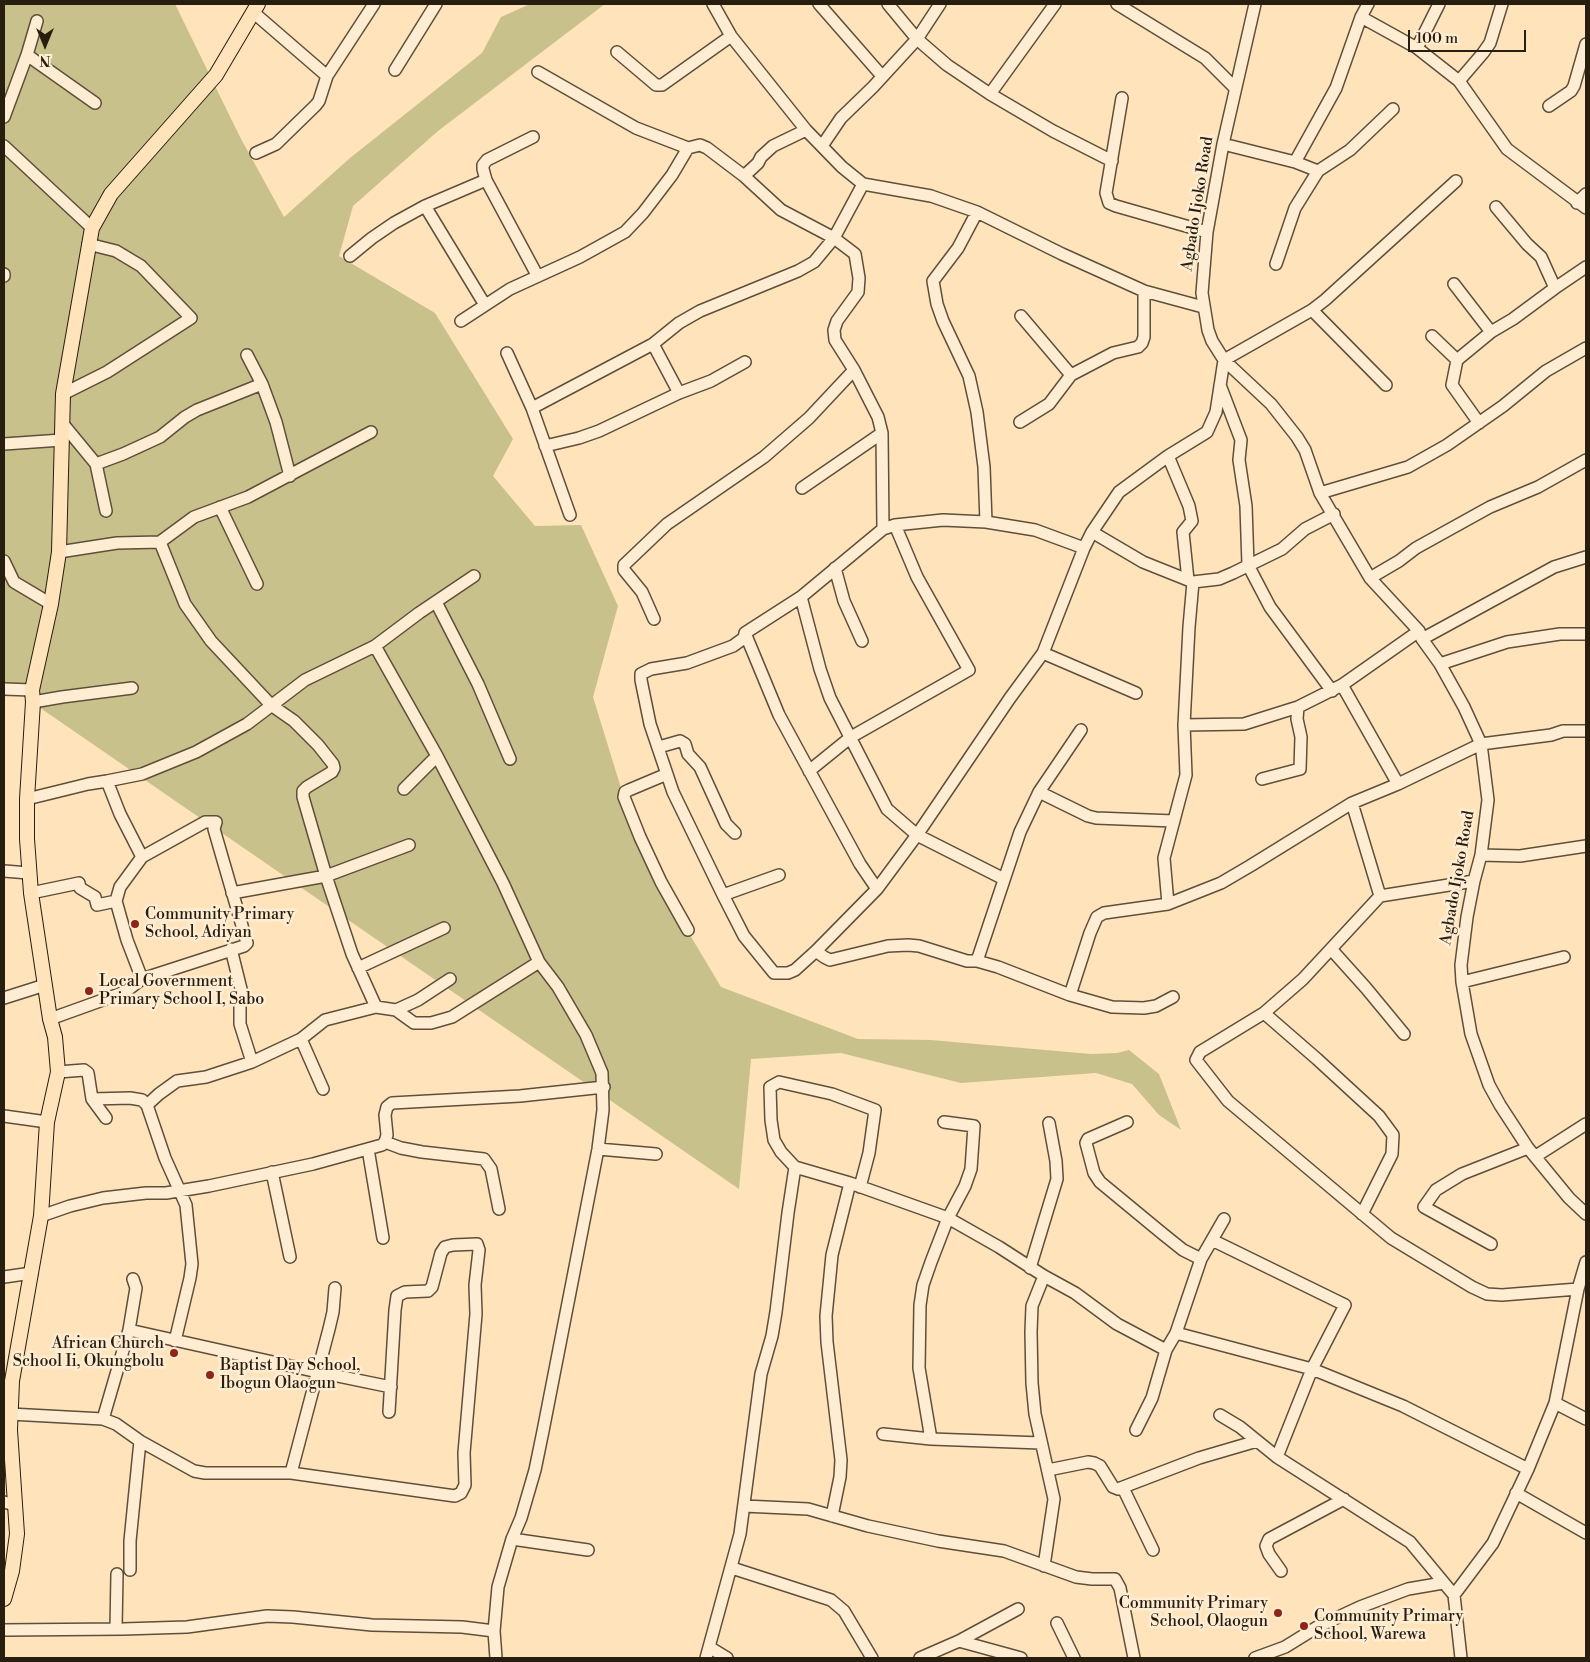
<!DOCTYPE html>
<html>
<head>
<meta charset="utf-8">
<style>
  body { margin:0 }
  #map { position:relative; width:1590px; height:1662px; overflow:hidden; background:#ffe3bb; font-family:"Libre Bodoni",serif }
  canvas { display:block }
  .frame { position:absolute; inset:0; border:5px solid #281e10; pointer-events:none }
  .north { position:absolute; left:20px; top:20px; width:50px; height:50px; -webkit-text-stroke:4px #ffedd3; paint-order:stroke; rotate:180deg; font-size:14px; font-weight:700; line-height:20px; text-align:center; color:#281e10 }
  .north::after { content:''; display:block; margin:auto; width:18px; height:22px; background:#281e10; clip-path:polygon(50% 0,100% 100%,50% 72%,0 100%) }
  .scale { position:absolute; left:1408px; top:30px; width:118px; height:22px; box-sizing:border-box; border:2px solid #281e10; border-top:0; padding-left:6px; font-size:15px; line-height:18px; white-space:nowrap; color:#281e10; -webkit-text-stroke:4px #ffedd3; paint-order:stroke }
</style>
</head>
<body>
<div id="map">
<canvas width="1590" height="1662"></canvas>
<div class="frame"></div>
<div class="north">N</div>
<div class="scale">100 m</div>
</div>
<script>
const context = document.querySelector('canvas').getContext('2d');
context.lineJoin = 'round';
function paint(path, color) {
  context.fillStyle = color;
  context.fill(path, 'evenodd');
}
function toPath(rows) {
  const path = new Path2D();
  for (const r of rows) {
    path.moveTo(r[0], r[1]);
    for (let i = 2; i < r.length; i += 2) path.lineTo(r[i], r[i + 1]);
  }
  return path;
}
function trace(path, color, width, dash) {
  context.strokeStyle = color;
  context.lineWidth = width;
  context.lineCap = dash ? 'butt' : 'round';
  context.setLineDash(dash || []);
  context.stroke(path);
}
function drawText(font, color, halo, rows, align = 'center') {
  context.font = font + ' "Libre Bodoni",serif';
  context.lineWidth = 5;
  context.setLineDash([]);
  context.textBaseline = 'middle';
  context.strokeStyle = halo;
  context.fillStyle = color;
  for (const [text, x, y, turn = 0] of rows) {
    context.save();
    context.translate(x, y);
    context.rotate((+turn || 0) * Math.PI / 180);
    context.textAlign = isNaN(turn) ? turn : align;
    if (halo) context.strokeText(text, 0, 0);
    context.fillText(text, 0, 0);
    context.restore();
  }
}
const green = toPath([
  [4,4,175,4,240,137,284,217,350,158,482,53,501,17,530,4,605,4,438,131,353,206,339,256,435,313,513,439,493,476,535,526,581,525,618,606,593,697,641,853,721,987,858,1039,931,1040,1091,1054,1117,1053,1129,1050,1159,1074,1181,1130,1159,1115,1132,1084,1096,1073,961,1083,841,1053,751,1059,739,1189,4,683]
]);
const minor = toPath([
  [713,4,731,36,806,130,842,167,863,184,931,196,977,212,1062,254,1144,291,1203,307],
  [819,4,882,76],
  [888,4,917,39,947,65,990,94,1053,131,1112,161],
  [1117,4,1205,58,1235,88],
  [1255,4,1223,144,1207,232,1202,293,1208,330,1212,341,1224,360,1271,404,1297,437,1305,450,1320,493,1370,578,1419,631,1422,639,1440,664,1464,707,1481,744,1488,800,1481,855,1474,881,1467,917,1461,965,1462,982,1471,1034,1489,1085,1500,1105,1528,1148,1569,1198,1586,1214],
  [253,12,327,76],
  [1361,17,1417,48,1459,81,1507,149,1586,208],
  [1417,48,1439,4],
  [617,52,656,85,662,85,731,36],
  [27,55,95,103],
  [395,70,436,4],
  [538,72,636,128,688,148,700,145,707,148,744,176,781,210,834,238,855,254,859,278,858,292,837,321,834,330,835,340,854,370,878,417,882,433,883,529],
  [1459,81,1483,53,1490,43,1502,4],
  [990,94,1055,4],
  [1122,98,1106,193,1109,203,1116,206,1207,232],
  [1549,106,1571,91,1574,86,1586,44],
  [4,117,27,55,37,21],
  [533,137,487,160,483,165,483,169,486,180,537,275],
  [1223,144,1295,162,1318,171],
  [4,146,92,228],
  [822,146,841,118,873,87,917,39,940,4],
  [256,153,276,144,316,105,319,101,327,76,374,4],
  [1295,162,1336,88,1361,17,1368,4],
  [744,176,758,163,761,157,773,146,806,130],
  [1577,203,1586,194],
  [425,206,485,305],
  [1496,207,1527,244,1541,257,1555,288],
  [977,212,958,248,933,281,937,304,943,321,969,376,977,412,984,467,986,522],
  [350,256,372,238,394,223,425,206,486,180],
  [1276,264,1295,208,1318,171,1350,150,1393,109],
  [4,274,4,276],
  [1454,284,1491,332],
  [1312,310,1386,385],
  [1021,316,1071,375],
  [461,321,510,289,580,257,625,232,643,213,672,175,688,148],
  [1432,336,1457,360],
  [653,344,679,393],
  [507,353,532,408,570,515],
  [247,355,262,384,276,422,290,476],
  [1220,385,1241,440,1239,460,1246,506,1248,565,1270,607,1332,691],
  [63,394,107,372,191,318,141,266,116,251,88,244],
  [532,408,653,344,679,323,700,311,798,271,814,262,834,238,863,184],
  [1020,422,1049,404,1071,375,1113,353,1138,347,1142,343,1144,337,1144,291],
  [1479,423,1452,385,1457,360,1491,332,1513,319,1555,288,1586,267],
  [63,424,96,464,106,511],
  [371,432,248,497,194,517,160,542,185,604,211,641,271,705,294,721,318,745,333,764,334,768,332,772,307,787,303,791,303,797,326,876,352,954,376,1007,396,1010,414,1023,431,1023,452,1017,539,962],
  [4,444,62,440],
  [545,446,579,438,599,431,679,393,711,381,745,362],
  [1168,456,1189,506,1192,521,1183,532,1188,580],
  [96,464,123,454,160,437,185,417,197,410,262,384],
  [802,488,882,433],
  [1320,493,1408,467,1447,445,1503,406,1546,371,1586,348],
  [220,507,257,584],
  [1092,532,1143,562,1193,582,1219,579,1233,573,1282,549,1305,529,1334,514],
  [1084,548,1035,530,986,522,943,520,895,525,883,529,801,597,745,633,744,638,733,646,687,663,651,669,641,674,641,680,650,724,673,792,723,895,744,936,774,973,788,973,795,970,816,951,877,889,917,835,1010,698,1043,653,1084,548,1092,532,1119,492,1168,456,1207,432,1216,412,1224,360,1312,310,1325,300,1456,181],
  [59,552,117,543,160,542],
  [4,561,14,582,51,604],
  [835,568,844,601,862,641],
  [1370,578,1399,561,1416,548,1490,507,1538,487,1586,460],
  [801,597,820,669,830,698,887,809,917,835,1004,879],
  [436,602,478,684,510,759],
  [654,619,642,592,624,570,624,565,667,524,764,457,809,418,854,370],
  [745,633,779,715,860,864,877,889],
  [1422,639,1554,567,1586,557],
  [375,646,437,756,503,883,539,962,558,987,586,1035,602,1073,603,1110,598,1149,543,1431,535,1470,521,1518,512,1539,498,1587,494,1631,496,1658],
  [1043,653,1136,693],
  [1440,664,1507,642,1560,634,1586,634],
  [1342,685,1398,784],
  [4,689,32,690],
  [33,702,62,697,132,688],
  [1184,725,1244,724,1298,707,1342,685,1419,631],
  [659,747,680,741,685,744,688,754,700,767,726,824,735,833],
  [809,771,851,737,969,670,917,577,895,525],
  [667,774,629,790,625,792,624,797,640,837,661,882,688,930],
  [1262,779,1300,769,1301,737,1297,719,1298,707],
  [107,781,120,814,142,857],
  [404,789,437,756],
  [1039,792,1088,816,1096,818,1174,821],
  [27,799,88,784,107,781,142,774,196,752,247,724,305,680,375,646,419,613,474,576],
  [1352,803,1380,896],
  [1481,855,1520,856,1586,846],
  [4,871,29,873],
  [1474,881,1380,896,1303,979,1264,1013,1200,1052,1196,1060,1228,1101,1391,1238,1472,1287,1487,1294,1502,1295,1578,1289],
  [31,893,79,883,80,888,95,897,97,905,116,901],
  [232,893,326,876,409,845],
  [723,895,779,875],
  [1168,904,1164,858,1186,775,1184,725,1189,627,1193,582],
  [231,949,242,993,240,1004,240,1024,252,1062],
  [1331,949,1366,988,1404,1034],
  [816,951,824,957,830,960,888,946,908,945,919,946,967,961,977,961,998,967,1070,995,1112,1007,1144,1008,1156,1006,1173,997],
  [977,961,1020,832,1039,792,1081,730],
  [358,968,444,928],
  [1462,982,1564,957],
  [1070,995,1090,933,1097,917,1104,913,1168,904,1221,883,1250,866,1352,803,1398,784,1481,744,1551,735,1563,731,1586,731],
  [4,998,45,985],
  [396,1010,418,1000,450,979],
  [1264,1013,1317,1059,1379,1116,1393,1135,1392,1154,1362,1214],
  [50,1019,125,992,142,979,244,946,247,943,214,829,216,822,205,822,142,857,120,887,116,901,127,940,142,979],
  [301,1039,323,1089],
  [58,1072,84,1070,88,1073,92,1099,106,1118],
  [92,1099,130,1098,142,1100,147,1105,165,1158,186,1205,192,1264,190,1278,175,1341],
  [147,1105,159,1094,177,1081,206,1077,252,1062,301,1039,325,1020,376,1007],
  [4,1116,47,1122],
  [1127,1122,1088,1139,1086,1143,1094,1173,1100,1182,1163,1234,1183,1250,1201,1259],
  [385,1142,401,1148,422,1152,484,1159,491,1169,499,1209],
  [368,1149,383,1238],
  [598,1149,656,1154],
  [1536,1156,1586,1124],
  [272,1172,290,1257],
  [860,1187,869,1153,875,1110,832,1094,779,1082,770,1087,771,1120,774,1140,781,1152,795,1167,850,1183,948,1218,999,1247,1044,1276,1075,1293,1117,1324,1166,1350,1176,1333,1312,1369,1403,1406,1528,1469],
  [41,1216,70,1206,103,1198,146,1193,166,1193,209,1186,313,1164,382,1145,385,1142,387,1135,385,1115,387,1107,392,1103,520,1096,604,1087],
  [1212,1240,1345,1305,1312,1369,1277,1457],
  [1491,1244,1424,1207,1436,1190,1462,1174,1528,1148],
  [1030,1268,1057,1179,1056,1161,1049,1123],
  [1044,1276,1032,1306,1031,1332,1032,1383,1035,1414,1054,1499,1044,1566],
  [4,1277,32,1273],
  [129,1330,318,1372,391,1387],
  [1176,1333,1201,1259,1224,1219],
  [1555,1403,1586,1419],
  [10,1414,103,1419,116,1424,140,1441,194,1471,205,1473,291,1473,455,1496,461,1493,465,1485,464,1453,476,1314,475,1285,479,1250,477,1244,453,1245,445,1247,441,1253,432,1287,428,1291,405,1292,397,1296,395,1310,389,1412],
  [1220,1415,1240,1427,1277,1457,1410,1542,1454,1595],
  [103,1419,129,1330,136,1288,133,1279],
  [1136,1430,1152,1398,1166,1350],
  [883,1434,931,1439,1041,1443],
  [931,1439,919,1368,920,1305,923,1285,931,1262,948,1218,965,1186,971,1169,974,1126,944,1122],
  [1048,1470,1088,1462,1094,1463,1100,1466,1113,1487,1118,1489,1199,1458,1257,1441],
  [291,1473,329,1329,333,1312,335,1288],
  [1123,1488,1153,1550],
  [1516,1493,1586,1533],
  [4,1502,15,1505],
  [744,1506,808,1509,868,1526,938,1541,1004,1551,1076,1577,1092,1579,1115,1579,1120,1588,1134,1658],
  [832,1516,840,1477,841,1460,827,1342,826,1316,832,1255,850,1183],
  [512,1539,588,1550],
  [732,1568,831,1600,844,1611,872,1658],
  [130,1570,130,1541,140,1441],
  [1281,1571,1269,1554,1266,1546,1269,1539,1344,1499],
  [1057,1623,1074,1658],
  [116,1629,117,1574],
  [4,1630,123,1629,187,1627,267,1616,293,1617,372,1625,462,1627,494,1631],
  [959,1641,1018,1609],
  [709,1647,727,1658],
  [706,1658,740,1534,761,1374,772,1336,776,1312,788,1213,795,1167],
  [920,1658,959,1641,1021,1658],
  [1255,1658,1285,1647,1319,1626,1360,1607,1408,1589,1443,1583],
  [1461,1658,1454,1595,1493,1543,1528,1469,1555,1403,1578,1289,1586,1262]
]);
const major = toPath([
  [4,1599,12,1571,17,1534,10,1430,12,1381,41,1216,47,1122,58,1072,55,1037,50,1019,31,893,27,839,27,799,33,702,32,690,51,604,59,552,63,394,92,228,111,194,216,75,258,4]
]);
const markers = [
  [135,924,5,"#8f2418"],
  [89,991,5,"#8f2418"],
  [174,1353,5,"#8f2418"],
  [210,1375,5,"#8f2418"],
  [1278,1613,5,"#8f2418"],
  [1304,1626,5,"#8f2418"]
];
const streetNames = [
  ["Agbado Ijoko Road",1198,204,-81],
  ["Agbado Ijoko Road",1458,878,-80]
];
const poiNames = [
  ["Community Primary",145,915],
  ["School, Adiyan",145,933],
  ["Local Government",99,982],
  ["Primary School I, Sabo",99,1000],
  ["African Church",164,1344,"right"],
  ["School Ii, Okungbolu",164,1362,"right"],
  ["Baptist Day School,",220,1366],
  ["Ibogun Olaogun",220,1384],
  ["Community Primary",1268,1604,"right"],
  ["School, Olaogun",1268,1622,"right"],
  ["Community Primary",1314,1617],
  ["School, Warewa",1314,1635]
];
paint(green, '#c9c18b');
trace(minor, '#5e4f3b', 14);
trace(major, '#281e10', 16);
trace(minor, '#ffedd3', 11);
trace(major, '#ffe3bb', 14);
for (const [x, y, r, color] of markers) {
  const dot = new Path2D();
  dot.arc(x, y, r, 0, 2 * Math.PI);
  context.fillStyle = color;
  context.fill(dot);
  trace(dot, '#ffedd3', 2);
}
drawText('16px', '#281e10', '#ffedd3', streetNames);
drawText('16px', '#281e10', '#ffedd3', poiNames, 'left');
</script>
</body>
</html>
